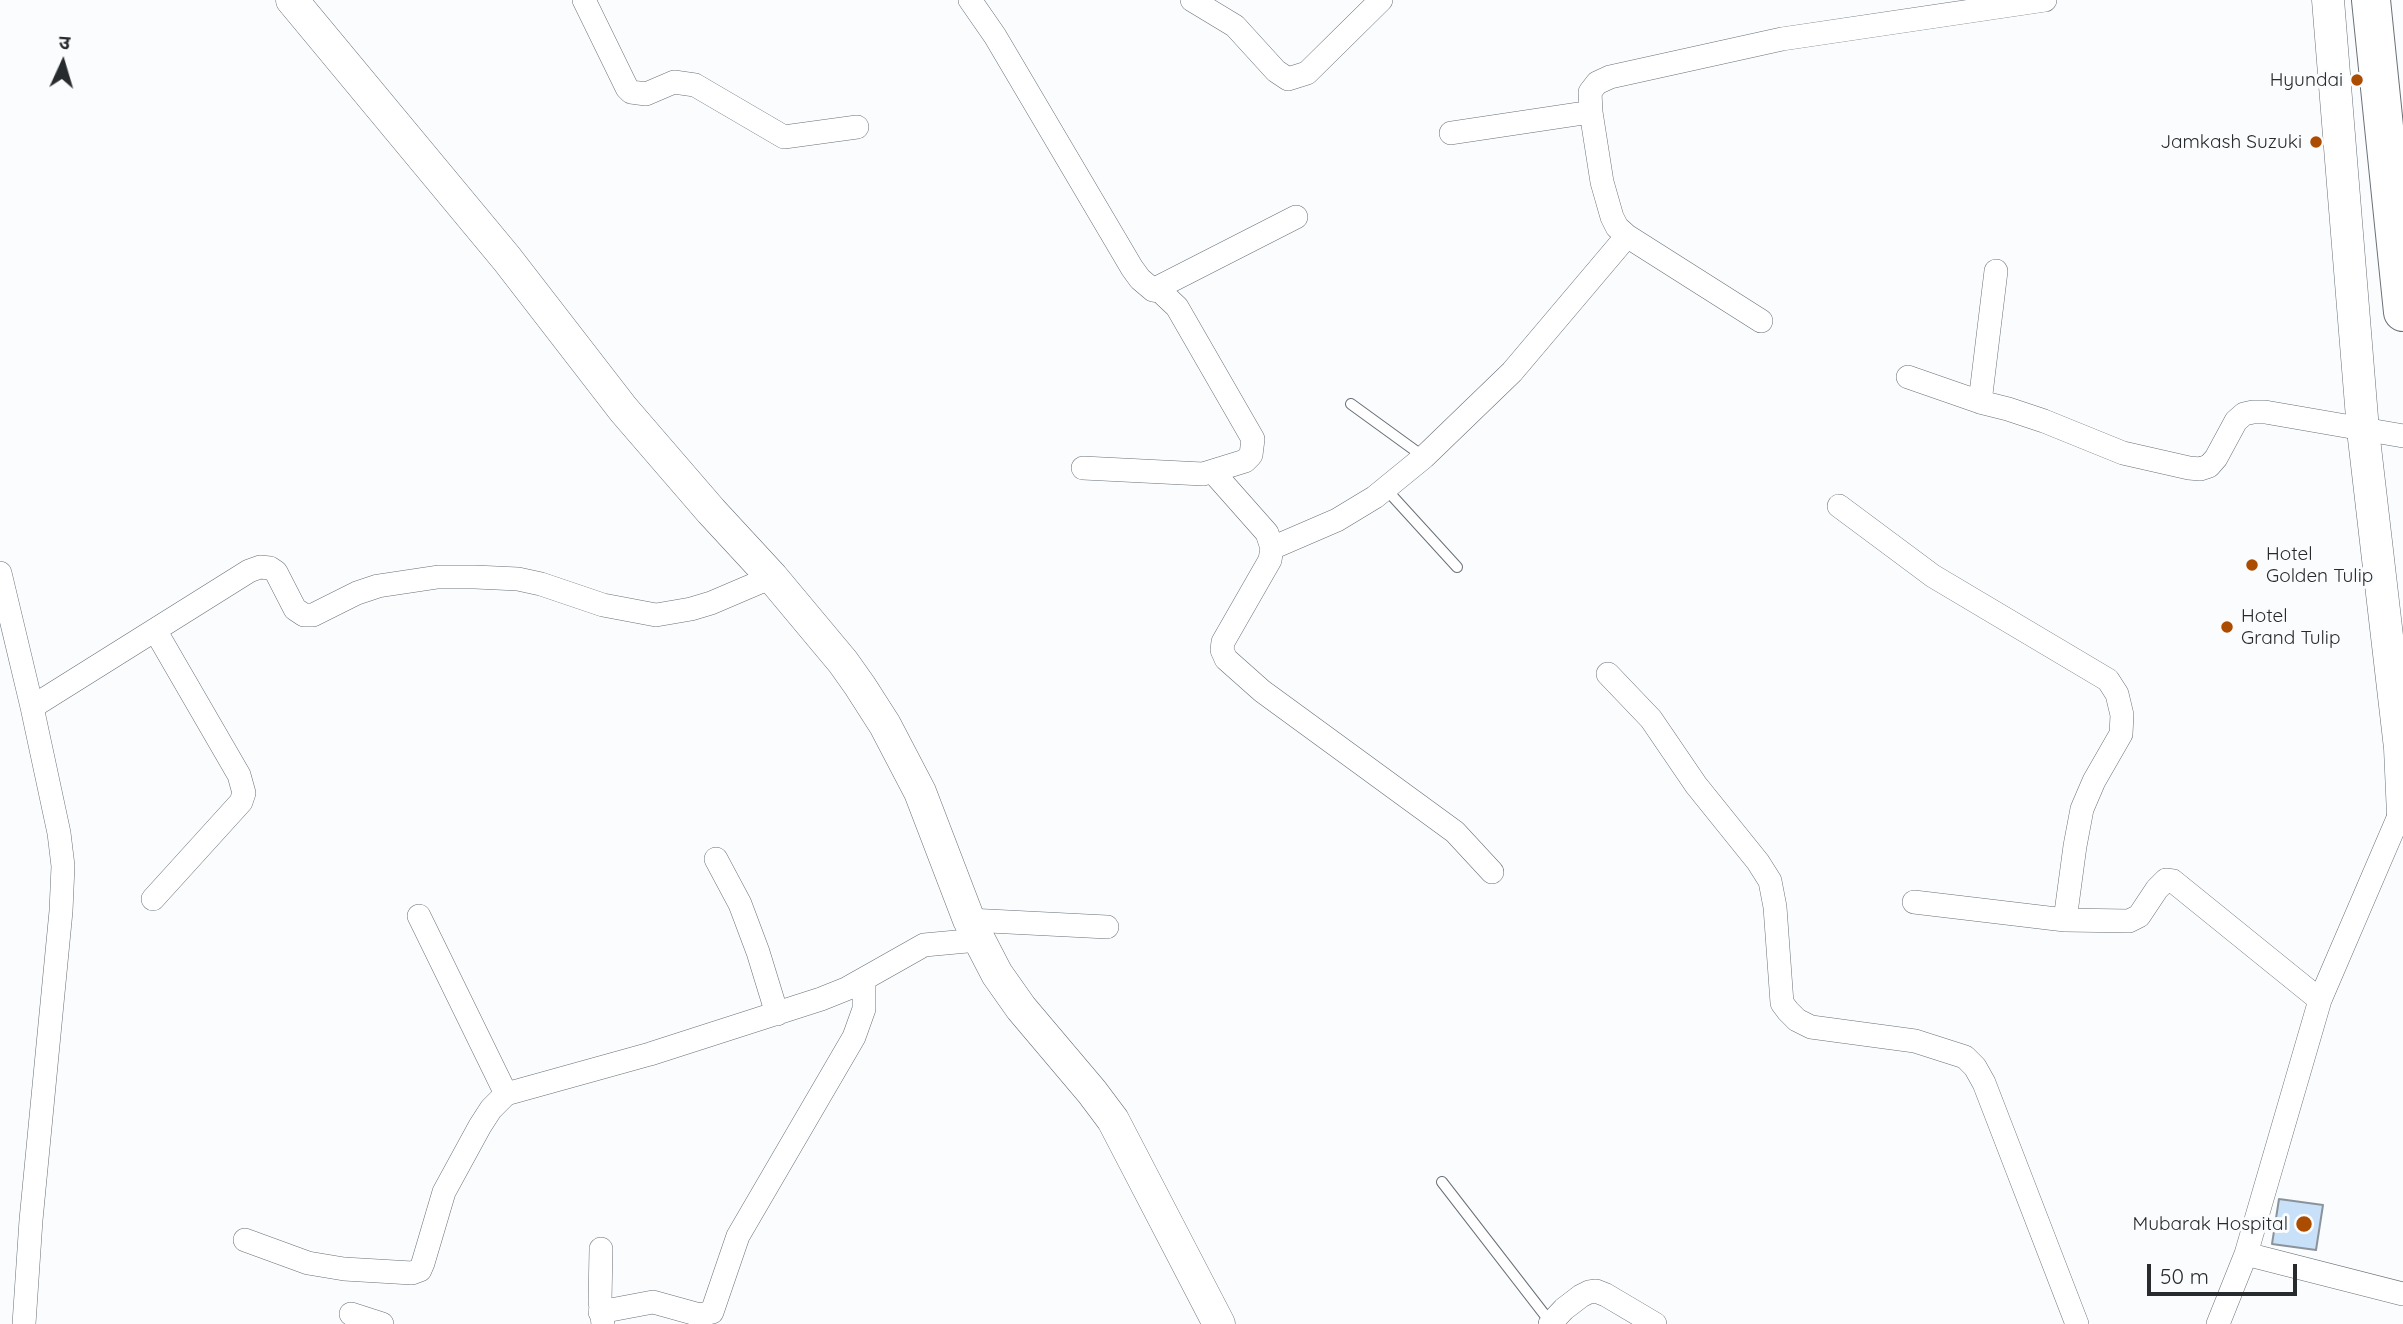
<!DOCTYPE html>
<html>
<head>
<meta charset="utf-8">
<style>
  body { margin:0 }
  #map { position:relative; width:2403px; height:1324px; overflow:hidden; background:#fafcfd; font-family:Quicksand,"Noto Sans Devanagari",sans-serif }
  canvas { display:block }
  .north { position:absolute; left:28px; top:28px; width:70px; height:70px; -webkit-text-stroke:5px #fafcfd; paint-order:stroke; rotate:4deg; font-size:19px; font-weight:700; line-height:28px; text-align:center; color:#282b2e }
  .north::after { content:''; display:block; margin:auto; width:24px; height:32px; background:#282b2e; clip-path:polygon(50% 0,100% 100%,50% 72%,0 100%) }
  .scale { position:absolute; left:2147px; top:1264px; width:150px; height:32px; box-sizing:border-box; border:4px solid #282b2e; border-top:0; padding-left:9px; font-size:21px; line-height:24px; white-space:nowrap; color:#282b2e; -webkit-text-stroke:5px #fafcfd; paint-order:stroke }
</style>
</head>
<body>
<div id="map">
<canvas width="2403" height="1324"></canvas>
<div class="north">उ</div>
<div class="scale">50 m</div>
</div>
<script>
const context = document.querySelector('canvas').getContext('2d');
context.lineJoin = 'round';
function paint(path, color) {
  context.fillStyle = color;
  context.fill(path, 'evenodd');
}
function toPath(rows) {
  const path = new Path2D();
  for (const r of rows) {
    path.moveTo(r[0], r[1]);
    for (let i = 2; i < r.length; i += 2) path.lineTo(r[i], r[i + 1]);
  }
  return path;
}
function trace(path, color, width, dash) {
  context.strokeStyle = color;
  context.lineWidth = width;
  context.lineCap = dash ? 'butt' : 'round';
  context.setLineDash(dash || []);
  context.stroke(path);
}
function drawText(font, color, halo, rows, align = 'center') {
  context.font = font + ' Quicksand,sans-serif';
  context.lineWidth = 6;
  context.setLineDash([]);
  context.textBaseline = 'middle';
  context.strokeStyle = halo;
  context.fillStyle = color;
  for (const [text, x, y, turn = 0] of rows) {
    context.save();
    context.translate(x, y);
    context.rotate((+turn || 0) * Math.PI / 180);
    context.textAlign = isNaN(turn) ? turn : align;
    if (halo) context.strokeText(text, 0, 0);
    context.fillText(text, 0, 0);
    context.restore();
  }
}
const building = toPath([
  [2279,1199,2323,1205,2316,1250,2272,1244,2279,1199]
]);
const lane = toPath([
  [1351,404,1424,457],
  [1385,488,1457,567],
  [1442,1182,1551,1323]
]);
const street = toPath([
  [584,0,627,88,631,92,646,94,674,82,695,85,784,137,857,127],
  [970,0,995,36,1132,268,1140,279,1153,290,1160,291,1177,307,1253,439,1251,455,1245,461,1203,474,1083,468],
  [1192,0,1235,26,1276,71,1288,79,1307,73,1381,0],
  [1451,133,1591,112],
  [1627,236,1761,321],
  [1153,290,1296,217],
  [1908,377,1980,402,2008,409,2044,421,2123,453,2189,468,2200,469,2209,466,2216,458,2236,421,2244,414,2253,412,2265,412,2403,436],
  [1980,402,1996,271],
  [1213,472,1267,533,1272,548,1270,560,1223,642,1222,650,1226,659,1262,691,1455,832,1492,872],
  [1839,506,1933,576,2108,680,2117,694,2122,715,2121,734,2094,781,2082,809,2075,846,2065,920],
  [1272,548,1337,520,1375,497,1424,457,1512,372,1627,236,1617,227,1612,217,1602,182,1591,112,1590,92,1597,83,1610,77,1782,39,2045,0],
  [0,573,32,707,59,833,63,866,61,911,31,1220,24,1324],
  [1608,674,1651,719,1696,785,1758,862,1770,881,1775,907,1782,1003,1788,1011,1797,1020,1811,1027,1915,1041,1965,1057,1975,1067,1984,1083,2077,1324],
  [32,707,249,571,260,567,270,568,276,572,295,609,304,615,313,615,357,593,378,586,438,577,475,577,518,579,541,584,603,605,656,615,691,609,711,603,772,577],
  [716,859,740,904,758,952,777,1014],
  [153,899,241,802,244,793,239,775,155,630],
  [1914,902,2065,920,2129,921,2139,916,2157,889,2166,880,2173,881,2320,1000],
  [419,916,506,1094],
  [969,920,1107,927],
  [245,1240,308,1263,344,1269,412,1273,420,1270,423,1263,444,1192,480,1126,491,1109,506,1094,650,1054,821,999,846,989,924,945,978,940],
  [601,1249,600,1301,603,1324],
  [2246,1254,2403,1294],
  [600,1312,653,1302,700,1315,712,1312,738,1236,854,1037,864,1009,864,979],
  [351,1314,382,1324],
  [1550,1324,1564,1309,1581,1296,1589,1292,1596,1291,1606,1295,1655,1324],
  [2218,1324,2246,1254,2320,1000,2402,809]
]);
const secondary = toPath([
  [292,0,507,259,623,409,711,511,772,577,843,662,860,686,885,725,920,792,969,920,997,974,1021,1008,1092,1092,1113,1120,1219,1324],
  [2328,0,2363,430,2400,748,2403,815]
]);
const highway = toPath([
  [2371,0,2403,312]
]);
const markers = [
  [2357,80,7,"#ab4c00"],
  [2316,142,7,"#ab4c00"],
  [2252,565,7,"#ab4c00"],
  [2227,627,7,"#ab4c00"],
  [2304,1224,9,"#ab4c00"]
];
const poiNames = [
  ["Hyundai",2343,80],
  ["Jamkash Suzuki",2302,142],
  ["Hotel",2266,554,"left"],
  ["Golden Tulip",2266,576,"left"],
  ["Hotel",2241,616,"left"],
  ["Grand Tulip",2241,638,"left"],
  ["Mubarak Hospital",2288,1224]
];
paint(building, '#c8e1f9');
trace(building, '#8b939a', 2);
trace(lane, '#697077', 12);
trace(street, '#697077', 24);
trace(secondary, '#697077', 33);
trace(highway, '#697077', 40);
trace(lane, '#fff', 10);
trace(street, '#fff', 23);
trace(secondary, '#fff', 32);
trace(highway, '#fff', 38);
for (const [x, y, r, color] of markers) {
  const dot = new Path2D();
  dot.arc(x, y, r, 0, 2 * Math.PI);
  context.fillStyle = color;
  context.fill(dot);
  trace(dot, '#fafcfd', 2.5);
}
drawText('19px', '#282b2e', '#fafcfd', poiNames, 'right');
</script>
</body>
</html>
